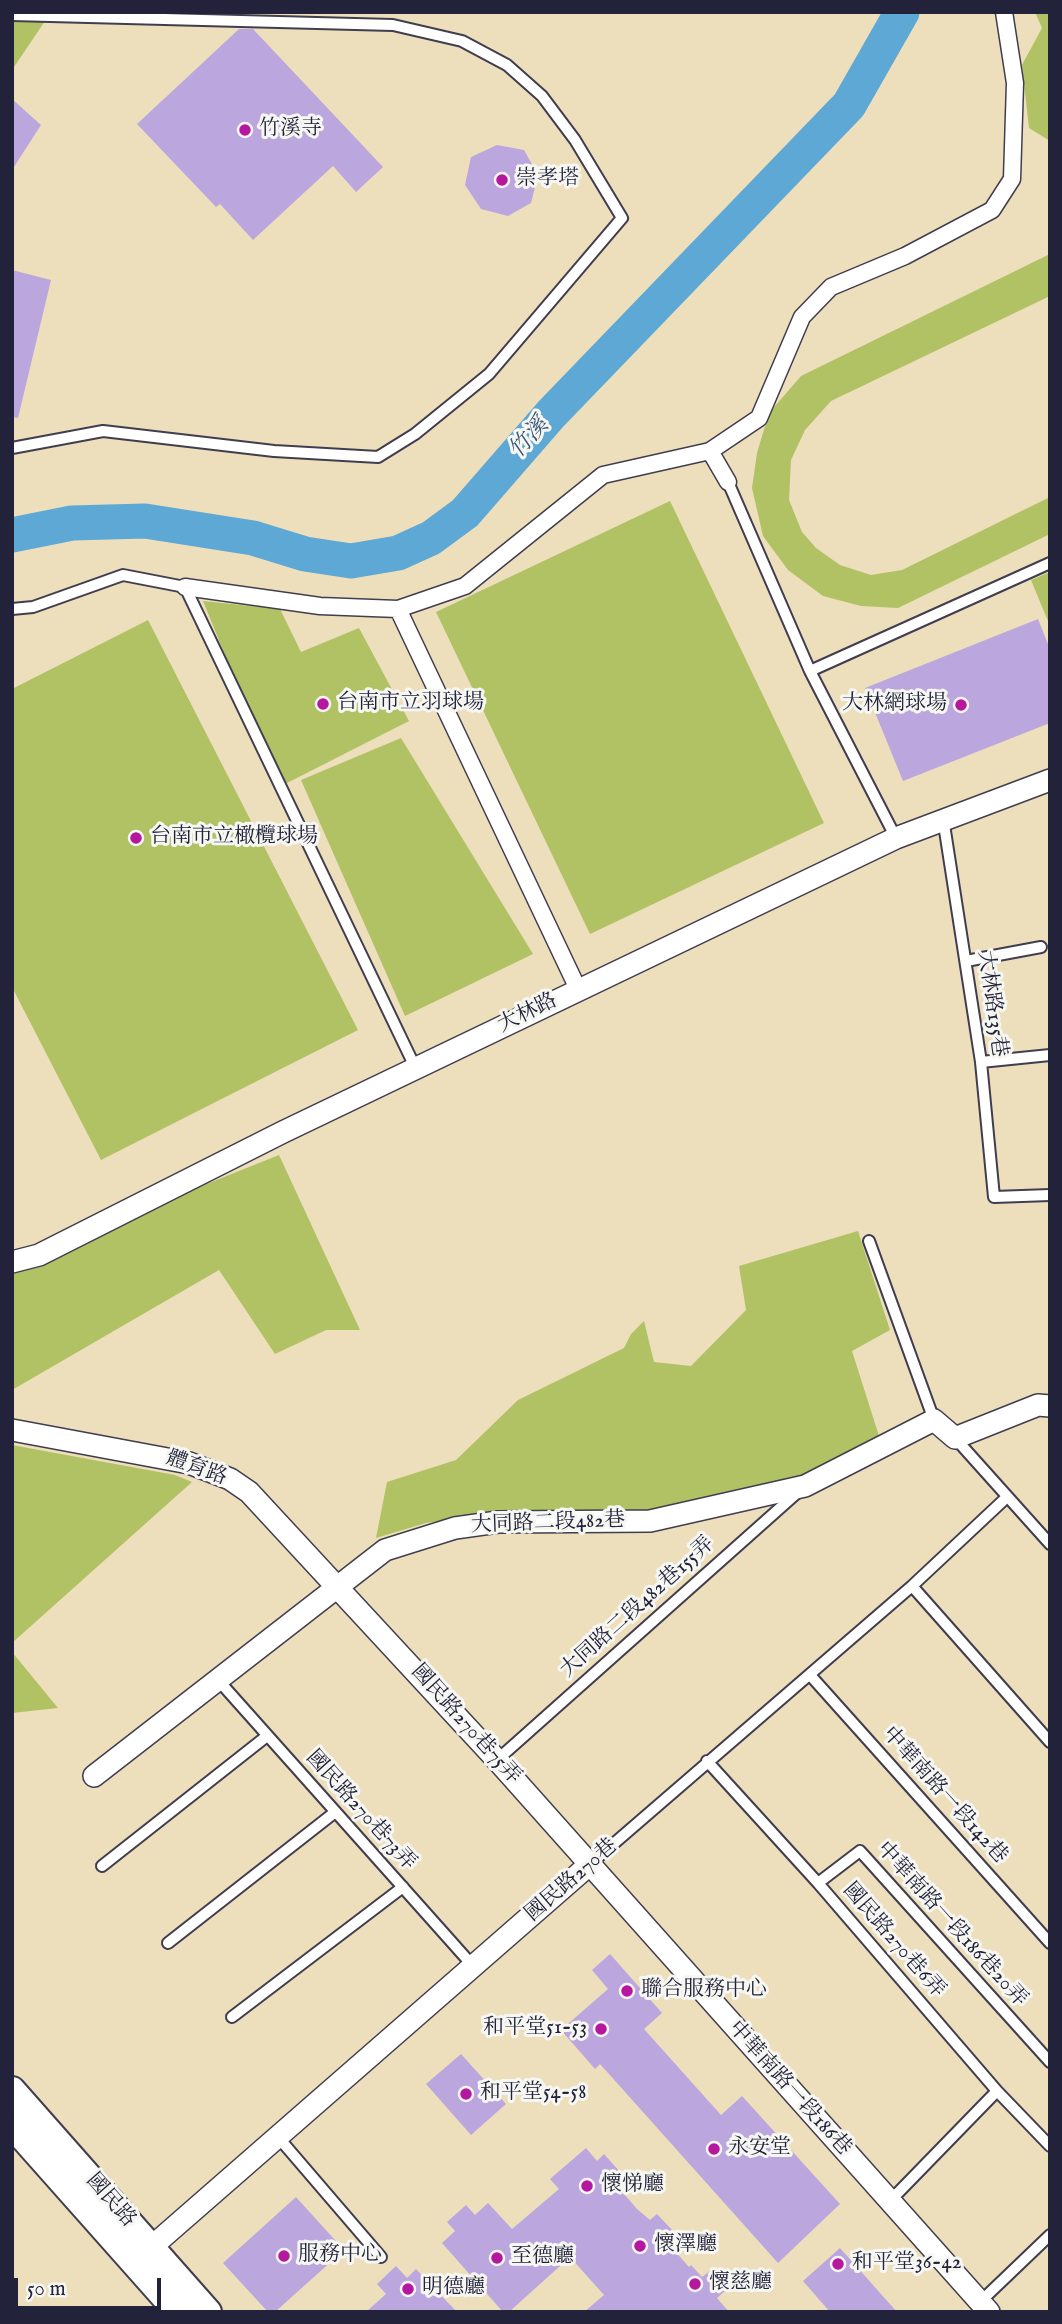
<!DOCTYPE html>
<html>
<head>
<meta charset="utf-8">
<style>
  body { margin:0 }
  #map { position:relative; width:1062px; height:2324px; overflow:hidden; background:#eddebc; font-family:"IM FELL English",serif }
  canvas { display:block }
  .frame { position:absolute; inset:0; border:14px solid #22223b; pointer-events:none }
  .scale { position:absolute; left:14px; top:2278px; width:147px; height:32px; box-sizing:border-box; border:4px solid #22223b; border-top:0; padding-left:9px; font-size:21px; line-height:24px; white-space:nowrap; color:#22223b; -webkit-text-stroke:5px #f6f6f2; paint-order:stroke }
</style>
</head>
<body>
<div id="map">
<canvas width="1062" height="2324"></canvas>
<div class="frame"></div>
<div class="scale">50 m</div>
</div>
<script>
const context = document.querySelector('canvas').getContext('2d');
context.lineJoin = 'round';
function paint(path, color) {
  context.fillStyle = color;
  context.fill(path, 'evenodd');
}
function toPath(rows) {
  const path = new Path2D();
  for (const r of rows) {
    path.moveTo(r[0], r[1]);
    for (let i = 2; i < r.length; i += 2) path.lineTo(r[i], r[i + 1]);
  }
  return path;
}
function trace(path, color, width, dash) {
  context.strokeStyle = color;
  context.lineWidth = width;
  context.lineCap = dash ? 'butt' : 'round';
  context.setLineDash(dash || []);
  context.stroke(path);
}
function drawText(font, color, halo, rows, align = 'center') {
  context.font = font + ' "IM FELL English","Noto Serif TC",serif';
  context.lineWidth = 6;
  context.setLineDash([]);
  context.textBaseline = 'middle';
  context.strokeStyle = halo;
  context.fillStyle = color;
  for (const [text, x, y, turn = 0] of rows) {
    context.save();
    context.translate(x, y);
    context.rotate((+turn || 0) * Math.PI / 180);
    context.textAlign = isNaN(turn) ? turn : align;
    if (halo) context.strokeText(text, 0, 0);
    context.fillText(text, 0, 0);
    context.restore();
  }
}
const green = toPath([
  [1035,12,1050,12,1050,141,1029,128,1022,65,1042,28],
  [12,21,45,21,12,70],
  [1050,254,1050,296,831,401,805,430,791,460,789,500,802,532,816,548,840,565,871,575,902,570,1050,497,1050,534,898,608,861,606,823,596,788,570,763,536,752,488,757,453,769,413,801,376],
  [670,501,824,823,590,934,436,612],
  [1050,572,1050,626,1031,580],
  [203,601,280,609,301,652,359,628,409,721,285,784,238,687],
  [148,620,358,1030,101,1160,12,987,12,689],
  [401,738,533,954,405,1016,301,780],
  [279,1155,360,1330,326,1330,275,1354,219,1270,12,1390,12,1266,134,1213],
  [858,1231,890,1330,852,1351,879,1436,801,1481,651,1516,501,1512,426,1523,376,1538,387,1482,456,1460,518,1400,624,1348,631,1334,644,1321,654,1362,691,1366,746,1310,739,1266],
  [12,1445,175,1475,192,1482,12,1643],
  [12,1652,58,1708,12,1713]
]);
const river = toPath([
  [12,535,72,523,145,521,253,538,305,554,351,561,398,553,431,538,465,513,551,414,849,105,902,12]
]);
const building = toPath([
  [239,29,253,29,383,167,356,192,333,166,253,240,220,204,216,207,137,124],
  [12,99,41,125,12,170],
  [497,145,524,150,538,175,531,203,508,216,481,209,465,185,471,157],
  [12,270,51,280,18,418,12,417],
  [1038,619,1050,649,1050,723,903,781,865,688],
  [610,1954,662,2013,644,2029,721,2115,742,2096,840,2204,778,2263,600,2064,595,2069,561,2030,608,1989,592,1970],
  [461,2054,506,2104,471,2135,426,2084],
  [586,2148,597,2161,604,2154,621,2173,612,2180,637,2209,650,2220,657,2214,674,2232,665,2240,689,2267,691,2265,702,2277,710,2271,726,2290,717,2298,729,2312,584,2312,604,2295,570,2257,509,2312,503,2312,442,2243,455,2231,447,2222,466,2205,475,2215,488,2203,512,2229,559,2189,550,2179],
  [296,2197,344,2250,275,2312,268,2312,223,2263],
  [840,2248,897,2312,830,2312,803,2281],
  [396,2266,407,2278,416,2269,457,2312,366,2312,386,2294,377,2284]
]);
const service = toPath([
  [12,15,393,25,462,41,507,65,542,96,575,140,622,218,489,374,415,434,378,457,274,451,103,431,12,448],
  [728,482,810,671],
  [12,609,33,607,123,575,185,587,416,1069],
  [943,818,981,1062,994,1197,1050,1195],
  [896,838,810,671,1050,563],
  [966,961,1041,947],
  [981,1062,1050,1055],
  [869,1241,934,1420],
  [955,1438,1050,1544],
  [912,1586,1050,1742],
  [810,1675,1050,1943],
  [219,1681,473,1966],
  [497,1760,798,1492],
  [707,1761,818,1883,997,2091,1050,2146],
  [589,1865,912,1586,1007,1497],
  [102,1866,267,1736],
  [818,1883,860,1851,1050,2062],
  [168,1943,334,1813],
  [232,2017,403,1887],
  [278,2137,381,2257],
  [890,2201,997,2091],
  [980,2302,1050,2235]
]);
const pedestrian = toPath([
  [710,451,728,482],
  [185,587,320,606,398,609,465,586,603,475,710,451,759,418,802,317,831,287,905,256,992,210,1012,179,1015,83,1004,12],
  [398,609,578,989]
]);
const minor = toPath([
  [12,1262,39,1255,283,1132,896,838,1050,780],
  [12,1430,189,1463,230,1479,249,1492,497,1760,989,2312],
  [94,1776,385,1550,455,1528,498,1522,650,1521,805,1486,934,1420,955,1438,1038,1405,1050,1406],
  [140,2257,589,1865]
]);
const tertiary = toPath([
  [12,2090,208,2312],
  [12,2125,178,2312]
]);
const markers = [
  [245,130,7,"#b5179e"],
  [502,180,7,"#b5179e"],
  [323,704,7,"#b5179e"],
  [961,705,7,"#b5179e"],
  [136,838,7,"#b5179e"],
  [627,1991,7,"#b5179e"],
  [601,2029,7,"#b5179e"],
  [466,2094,7,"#b5179e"],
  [714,2149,7,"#b5179e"],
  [587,2186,7,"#b5179e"],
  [640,2246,7,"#b5179e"],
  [284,2256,7,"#b5179e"],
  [497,2258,7,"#b5179e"],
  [838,2264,7,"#b5179e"],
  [695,2284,7,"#b5179e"],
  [408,2289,7,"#b5179e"]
];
const poiNames = [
  ["竹溪寺",259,130],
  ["崇孝塔",516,180],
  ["台南市立羽球場",337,704],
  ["大林網球場",947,705,"right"],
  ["台南市立橄欖球場",150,838],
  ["聯合服務中心",641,1991],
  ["和平堂51-53",587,2029,"right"],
  ["和平堂54-58",480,2094],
  ["永安堂",728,2149],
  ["懷悌廳",601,2186],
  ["懷澤廳",654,2246],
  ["服務中心",298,2256],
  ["至德廳",511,2258],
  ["和平堂36-42",852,2264],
  ["懷慈廳",709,2284],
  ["明德廳",422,2289]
];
const streetNames = [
  ["大林路135巷",991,1004,82],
  ["大林路",528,1014,-26],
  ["體育路",196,1469,20],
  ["大同路二段482巷",548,1524,-2],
  ["大同路二段482巷155弄",638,1608,-42],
  ["國民路270巷75弄",465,1725,48],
  ["中華南路一段142巷",944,1796,48],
  ["國民路270巷73弄",360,1811,48],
  ["國民路270巷",572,1881,-41],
  ["中華南路一段186巷20弄",951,1925,48],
  ["國民路270巷6弄",893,1941,49],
  ["中華南路一段186巷",789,2089,48],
  ["國民路",110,2201,49]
];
const waterNames = [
  ["竹溪",530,439,-48]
];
paint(green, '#b1c265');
trace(river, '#5da8d5', 35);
paint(building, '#bba7de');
trace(service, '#403e4e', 14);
trace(pedestrian, '#403e4e', 19);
trace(minor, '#403e4e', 24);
trace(tertiary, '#403e4e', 30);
trace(service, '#fff', 10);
trace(pedestrian, '#fff', 16);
trace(minor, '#fff', 21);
trace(tertiary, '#fff', 26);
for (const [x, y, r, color] of markers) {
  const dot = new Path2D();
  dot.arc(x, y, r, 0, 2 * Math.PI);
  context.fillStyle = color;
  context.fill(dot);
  trace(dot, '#f6f6f2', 2.5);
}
drawText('21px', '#22223b', '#f6f6f2', poiNames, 'left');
drawText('21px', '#22223b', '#f6f6f2', streetNames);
drawText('italic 23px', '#3a5879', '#f6f6f2', waterNames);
</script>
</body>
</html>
